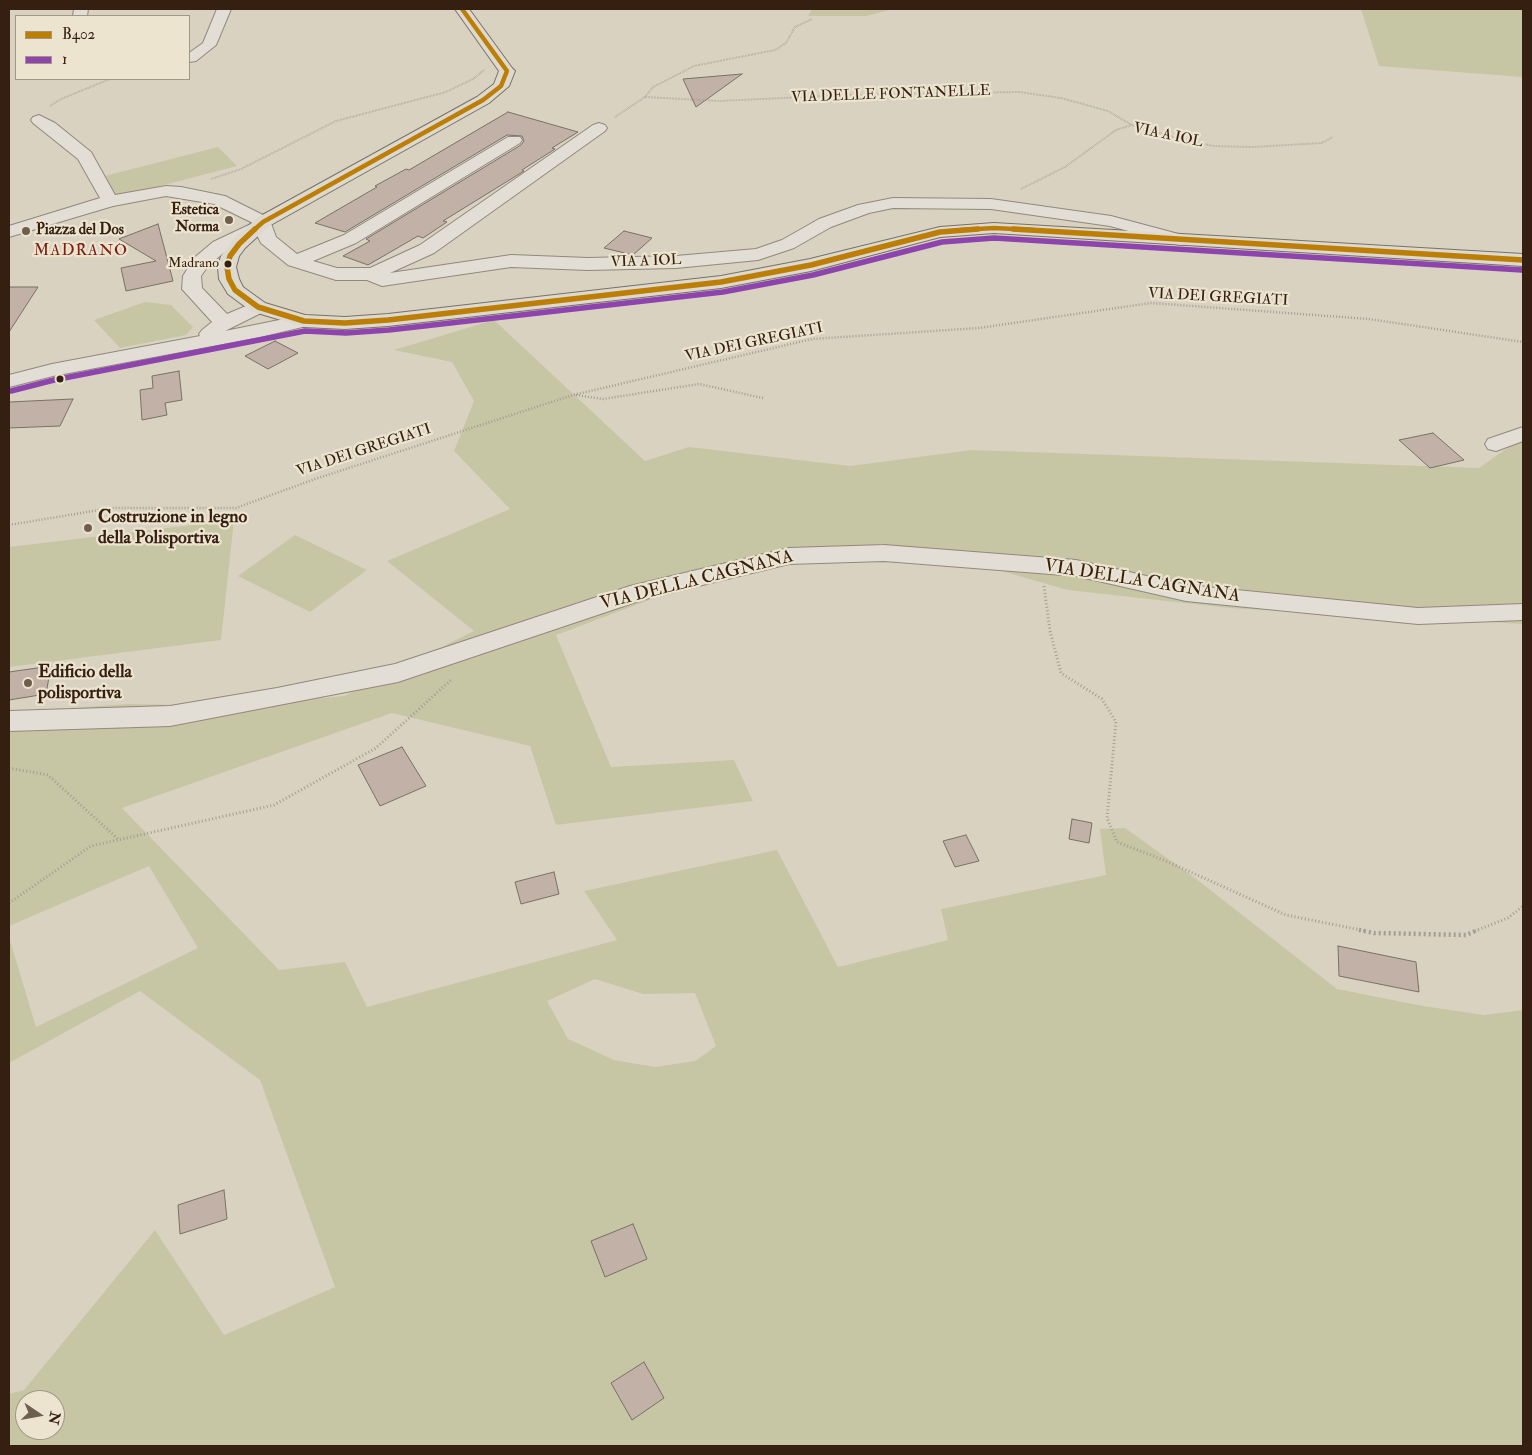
<!DOCTYPE html>
<html>
<head>
<meta charset="utf-8">
<style>
  body { margin:0 }
  #map { position:relative; width:1532px; height:1455px; overflow:hidden; background:#d9d2c1; font-family:"IM FELL Double Pica",serif }
  canvas { display:block }
  .frame { position:absolute; inset:0; border:10px solid #341f10; pointer-events:none }
  .legend { position:absolute; left:15px; top:15px; width:175px; height:65px; box-sizing:border-box; background:#ede4d0; border:1px solid #a39583; margin:0; padding:6px 9px; list-style:none; font-size:15px; color:#341f10 }
  .legend li { display:flex; align-items:center; gap:10px; height:25px }
  .legend b { width:25px; border:1px solid #a39583 }
  .north { position:absolute; left:15px; top:1390px; width:50px; height:50px; box-sizing:border-box; background:#ede4d0; border:1px solid #a39583; border-radius:50%; rotate:102deg; font-size:14px; font-weight:700; line-height:20px; text-align:center; color:#341f10 }
  .north::after { content:''; display:block; margin:auto; width:18px; height:22px; background:#6e5e4e; clip-path:polygon(50% 0,100% 100%,50% 72%,0 100%) }
</style>
</head>
<body>
<div id="map">
<canvas width="1532" height="1455"></canvas>
<div class="frame"></div>
<ul class="legend">
<li><b style="height:6px;background:#bc7e05"></b>B402</li>
<li><b style="height:6px;background:#8e44ad"></b>1</li>
</ul>
<div class="north">N</div>
</div>
<script>
const context = document.querySelector('canvas').getContext('2d');
context.lineJoin = 'round';
function paint(path, color) {
  context.fillStyle = color;
  context.fill(path, 'evenodd');
}
function toPath(rows) {
  const path = new Path2D();
  for (const r of rows) {
    path.moveTo(r[0], r[1]);
    for (let i = 2; i < r.length; i += 2) path.lineTo(r[i], r[i + 1]);
  }
  return path;
}
function trace(path, color, width, dash) {
  context.strokeStyle = color;
  context.lineWidth = width;
  context.lineCap = dash ? 'butt' : 'round';
  context.setLineDash(dash || []);
  context.stroke(path);
}
function drawText(font, color, halo, rows, align = 'center') {
  context.font = font + ' "IM FELL Double Pica",serif';
  context.lineWidth = 4.5;
  context.setLineDash([]);
  context.textBaseline = 'middle';
  context.strokeStyle = halo;
  context.fillStyle = color;
  for (const [text, x, y, turn = 0] of rows) {
    context.save();
    context.translate(x, y);
    context.rotate((+turn || 0) * Math.PI / 180);
    context.textAlign = isNaN(turn) ? turn : align;
    if (halo) context.strokeText(text, 0, 0);
    context.fillText(text, 0, 0);
    context.restore();
  }
}
const green = toPath([
  [812,9,892,9,867,16,808,16],
  [1361,9,1523,9,1523,77,1379,66],
  [218,147,237,166,114,198,97,178],
  [145,302,171,305,193,327,186,335,120,348,94,320],
  [494,320,645,461,689,447,850,466,972,450,1479,468,1523,437,1523,624,1229,608,1068,590,924,549,772,554,556,635,611,767,734,760,753,801,556,825,530,746,392,713,122,808,279,970,345,962,367,1007,617,940,584,891,777,850,838,967,948,940,941,909,1106,875,1100,829,1125,828,1195,878,1337,989,1423,1006,1484,1015,1523,1010,1523,1446,9,1446,9,1394,24,1390,155,1230,224,1335,335,1287,260,1080,140,991,9,1063,9,937,36,1027,198,948,149,866,9,926,9,712,128,704,240,706,344,696,474,631,387,561,510,509,454,451,474,401,452,362,394,350],
  [595,979,643,994,695,993,716,1046,695,1061,655,1067,614,1060,568,1039,547,1001],
  [25,1400,55,1400,55,1430,25,1430],
  [234,520,221,640,9,667,9,547],
  [295,535,367,570,310,612,238,576]
]);
const building = toPath([
  [742,74,696,107,683,79,742,74],
  [508,112,578,132,552,148,555,149,522,170,524,171,443,221,447,222,423,238,418,236,368,265,343,256,370,241,366,239,521,145,524,141,522,136,507,135,345,232,315,223,377,187,375,186,406,169,409,170,508,112],
  [158,224,173,281,126,291,121,268,156,261,119,239,158,224],
  [624,231,652,238,633,255,604,248,624,231],
  [9,287,38,287,9,332,9,287],
  [275,341,298,353,268,369,245,356,275,341],
  [179,371,182,400,165,403,167,415,142,420,140,390,153,388,152,376,179,371],
  [73,399,60,426,9,428,9,402,73,399],
  [1433,433,1464,460,1430,468,1399,440,1433,433],
  [51,666,46,694,9,700,9,672,51,666],
  [402,747,426,786,380,806,358,765,402,747],
  [1072,819,1092,823,1089,843,1069,839,1072,819],
  [966,835,979,861,955,867,943,841,966,835],
  [554,872,559,894,521,904,515,882,554,872],
  [1338,946,1416,962,1419,992,1339,976,1338,946],
  [224,1190,227,1219,180,1234,178,1205,224,1190],
  [633,1224,647,1259,605,1277,591,1241,633,1224],
  [644,1362,664,1398,632,1420,611,1383,644,1362]
]);
const pathFar3 = toPath([
  [645,97,653,87,694,66,775,50,786,43,795,27,812,19],
  [50,106,61,99,110,79],
  [615,117,645,97,720,101,844,95,1019,92,1061,98,1108,111,1132,125],
  [211,179,241,169,336,121,446,92,473,79,484,70],
  [1021,189,1065,167,1116,130,1132,125,1187,141,1214,146,1252,147,1322,143,1333,137]
]);
const pathFar2 = toPath([
  [576,395,603,399,699,384,763,398],
  [9,525,111,508,236,508,315,479,573,395,812,339,979,328,1151,303,1369,319,1523,342]
]);
const pathFar1 = toPath([
  [1044,586,1050,631,1061,673,1102,699,1116,722,1107,818,1117,842,1166,861,1286,915,1366,931],
  [9,768,48,775,119,840],
  [9,903,91,846,274,805,376,748,452,679],
  [1475,931,1508,918,1523,906]
]);
const path = toPath([
  [1359,930,1374,933,1466,935,1478,930]
]);
const minor = toPath([
  [74,9,88,9,87,16,73,16,74,9],
  [217,9,231,9,216,45,196,61,189,62,189,53,203,43,217,9],
  [39,115,55,123,91,152,115,195,166,186,181,187,225,196,269,218,276,237,297,254,344,235,508,137,520,137,522,140,520,143,356,243,313,261,337,268,370,268,420,245,593,125,599,123,605,125,607,128,605,131,434,253,390,273,511,255,588,258,676,256,756,249,782,240,819,219,858,205,893,198,991,199,1111,216,1186,236,1189,240,1186,244,1180,245,1110,226,991,209,893,208,869,213,831,227,794,248,758,260,676,268,588,270,511,267,382,286,367,280,336,280,288,265,261,243,257,235,227,250,208,266,201,276,202,288,227,314,258,301,265,303,268,307,265,311,225,331,304,315,311,317,314,321,311,325,260,337,53,376,9,387,9,375,52,364,200,336,199,334,202,330,212,322,182,289,183,276,194,258,213,242,253,223,214,204,166,196,113,206,9,237,9,226,100,198,78,159,33,123,31,120,33,117,39,115],
  [1523,427,1523,441,1496,451,1488,449,1485,444,1488,439,1523,427],
  [884,545,1076,560,1186,585,1418,608,1523,604,1523,620,1418,624,1186,601,1076,576,884,561,789,564,645,599,398,682,170,726,9,731,9,711,170,706,277,688,395,664,630,586,789,548,884,545]
]);
const major = toPath([
  [455,9,469,9,512,68,515,71,509,86,489,103,269,226,245,248,239,256,236,267,239,279,243,287,265,303,305,315,345,317,388,314,721,276,810,259,940,227,994,223,1523,254,1523,266,994,233,940,237,811,271,721,288,388,326,345,329,304,327,251,311,228,294,219,279,218,267,221,256,233,240,257,218,477,97,494,84,499,71,455,9]
]);
const bus1Far1 = toPath([
  [254,230,263,222,483,100,501,86,507,71,462,9],
  [961,230,994,228,1034,230]
]);
const bus1 = toPath([
  [255,229,239,244,230,256,227,267,229,279,235,290,258,307,304,321,345,323,388,320,721,282,811,265,940,232,978,229],
  [1013,229,1523,260]
]);
const bus2 = toPath([
  [11,391,54,380,305,331,346,333,389,330,723,292,813,275,942,242,994,238,1522,270]
]);
const markers = [
  [229,220,5,"#6e5e4e"],
  [26,231,5,"#6e5e4e"],
  [228,264,4.5,"#341f10"],
  [60,379,4.5,"#341f10"],
  [88,528,5,"#6e5e4e"],
  [28,683,5,"#6e5e4e"]
];
const farBusnames = [
  ["Madrano",219,264]
];
const farStreetnames = [
  ["VIA DELLE FONTANELLE",891,95,-2],
  ["VIA A IOL",1168,136,12],
  ["VIA A IOL",646,262,-2],
  ["VIA DEI GREGIATI",1218,298,3],
  ["VIA DEI GREGIATI",754,343,-12],
  ["VIA DEI GREGIATI",364,451,-18]
];
const farPoinames = [
  ["Estetica",219,211],
  ["Norma",219,228],
  ["Piazza del Dos",36,231,"left"]
];
const farQuarternames = [
  ["MADRANO",81,252]
];
const poiNames = [
  ["Costruzione in legno",98,518],
  ["della Polisportiva",98,539],
  ["Edificio della",38,673],
  ["polisportiva",38,694]
];
const streetNames = [
  ["VIA DELLA CAGNANA",697,581,-14],
  ["VIA DELLA CAGNANA",1142,582,9]
];
paint(green, '#c6c6a4');
paint(building, '#c2b1a6');
trace(building, '#787166', 1);
trace(minor, '#90897d', 2);
trace(major, '#787166', 2);
trace(pathFar3, '#a39d95', 2, [0.5, 1]);
trace(pathFar2, '#a39d95', 2.5, [1, 2]);
trace(pathFar1, '#a39d95', 3, [1, 2.5]);
trace(path, '#a39d95', 4.5, [2, 3]);
paint(minor, '#e2ded5');
paint(major, '#ddd9cf');
trace(bus1Far1, '#bc7e05', 4.5);
trace(bus1, '#bc7e05', 5.5);
trace(bus2, '#8e44ad', 5.5);
for (const [x, y, r, color] of markers) {
  const dot = new Path2D();
  dot.arc(x, y, r, 0, 2 * Math.PI);
  context.fillStyle = color;
  context.fill(dot);
  trace(dot, '#ede4d0', 2);
}
drawText('14px', '#341f10', '#ede4d0', farBusnames, 'right');
drawText('15px', '#341f10', '#ede4d0', farStreetnames);
drawText('bold 15px', '#341f10', '#ede4d0', farPoinames, 'right');
context.letterSpacing = '1px';
drawText('16px', '#7a1f14', '#ede4d0', farQuarternames);
context.letterSpacing = '0px';
drawText('bold 18px', '#341f10', '#ede4d0', poiNames, 'left');
drawText('18px', '#341f10', '#ede4d0', streetNames);
</script>
</body>
</html>
